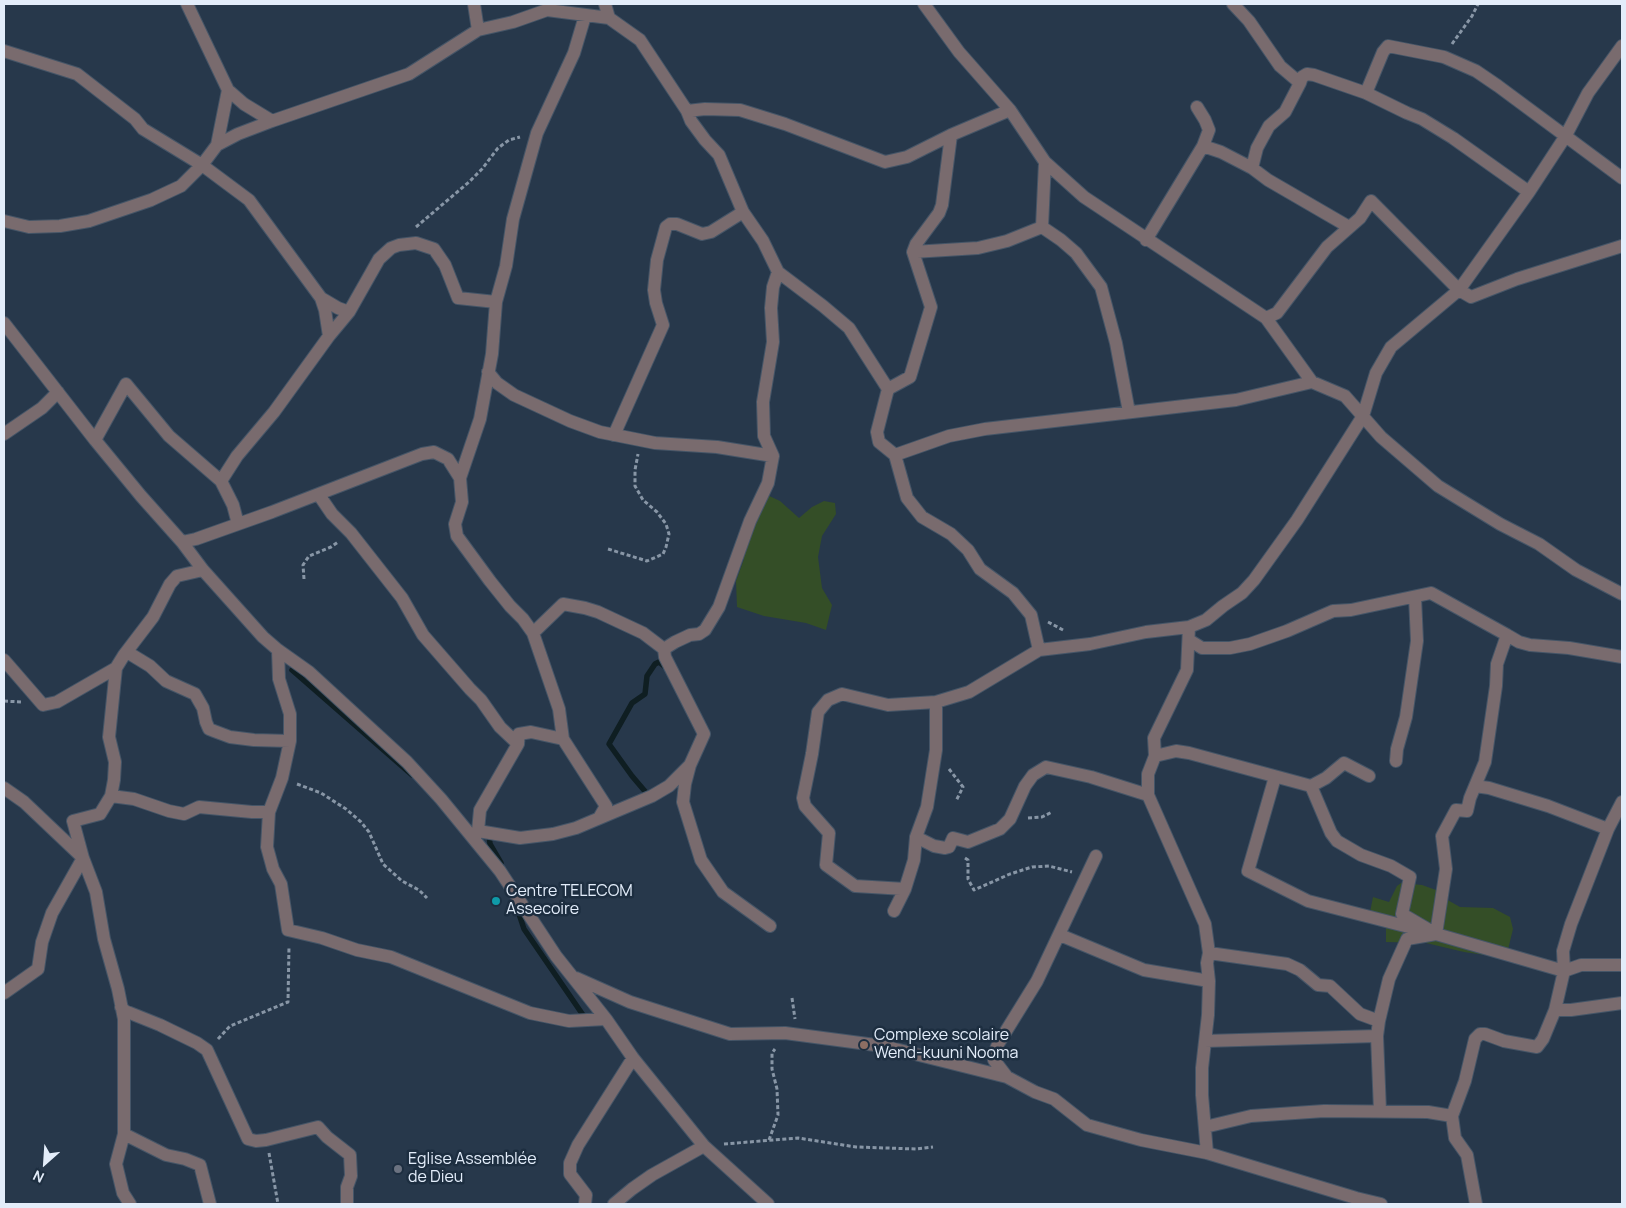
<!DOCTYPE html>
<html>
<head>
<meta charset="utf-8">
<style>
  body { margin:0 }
  #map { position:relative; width:1626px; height:1208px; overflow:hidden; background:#27384b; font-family:Manrope,sans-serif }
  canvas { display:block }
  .frame { position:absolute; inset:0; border:5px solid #e3edfa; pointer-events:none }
  .north { position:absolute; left:20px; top:1138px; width:50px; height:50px; -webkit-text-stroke:4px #1d2e40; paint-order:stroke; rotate:206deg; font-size:14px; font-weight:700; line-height:20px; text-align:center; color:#e3edfa }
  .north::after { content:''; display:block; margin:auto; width:18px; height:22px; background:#e3edfa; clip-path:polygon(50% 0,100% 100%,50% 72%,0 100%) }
</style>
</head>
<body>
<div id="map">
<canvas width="1626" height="1208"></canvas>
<div class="frame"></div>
<div class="north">N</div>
</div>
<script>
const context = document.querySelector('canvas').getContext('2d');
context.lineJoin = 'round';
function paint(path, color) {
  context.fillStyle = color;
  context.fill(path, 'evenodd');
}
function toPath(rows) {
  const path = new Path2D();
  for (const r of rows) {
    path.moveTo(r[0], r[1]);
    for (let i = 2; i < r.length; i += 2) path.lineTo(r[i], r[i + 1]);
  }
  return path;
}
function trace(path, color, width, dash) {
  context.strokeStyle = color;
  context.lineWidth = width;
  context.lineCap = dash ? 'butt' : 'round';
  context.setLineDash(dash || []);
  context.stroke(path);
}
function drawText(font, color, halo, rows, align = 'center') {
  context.font = font + ' Manrope,sans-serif';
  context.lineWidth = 5;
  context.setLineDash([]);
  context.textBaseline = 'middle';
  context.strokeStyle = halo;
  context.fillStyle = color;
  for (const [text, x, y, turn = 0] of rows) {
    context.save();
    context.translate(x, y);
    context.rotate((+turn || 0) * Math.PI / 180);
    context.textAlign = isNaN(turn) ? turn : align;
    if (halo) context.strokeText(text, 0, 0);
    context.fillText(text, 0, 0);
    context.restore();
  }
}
const green = toPath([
  [763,493,780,501,799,518,812,507,824,501,835,503,836,514,822,536,818,557,822,588,832,605,826,630,806,623,764,616,737,607,736,581,744,559,733,553],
  [1401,883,1422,885,1436,890,1437,894,1460,907,1493,908,1510,917,1513,929,1506,958,1464,952,1426,943,1386,942,1386,924,1370,912,1373,897,1389,902,1397,886]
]);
const stream = toPath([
  [292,670,412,775],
  [647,796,649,796,632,776,609,744,632,703,645,694,647,676,655,664,659,662,665,667],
  [489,834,490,844,501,863],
  [515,902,524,929,583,1015]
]);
const path = toPath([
  [1452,44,1472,16,1478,4],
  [416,227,469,182,482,169,498,148,509,140,520,137],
  [608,549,647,561,663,554,666,547,669,534,666,524,657,512,643,500,635,486,635,470,638,454],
  [304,579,303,565,309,556,331,547,338,542],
  [1048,622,1065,631],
  [4,701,21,702],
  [949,769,963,787,956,801],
  [297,784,321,793,346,809,361,822,369,832,383,864,402,881,419,890,427,898],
  [1028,818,1042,817,1052,812],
  [965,858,968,860,968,879,974,890,1010,874,1032,867,1049,866,1072,872],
  [792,998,795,1019],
  [218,1039,230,1026,288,1002,289,946],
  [769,1140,778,1115,777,1089,772,1069,772,1053,775,1049],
  [724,1144,798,1138,856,1147,916,1149,933,1147],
  [269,1153,278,1204]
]);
const minor = toPath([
  [187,4,228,90,217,145],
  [474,4,478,30],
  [605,4,609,18,640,40,687,111,691,121,705,140,719,155,743,212,763,241,778,272,823,306,849,328,888,389,877,432,879,442,895,455,907,498,922,517,951,534,968,550,980,569,1013,593,1031,615,1039,650,969,692,936,702,936,750,927,807,916,837,914,860,905,889,894,911],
  [924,4,959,52,1010,110,1045,162,1084,197,1266,318,1312,382,1345,396,1381,437,1438,486,1500,524,1539,544,1576,570,1622,594],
  [1233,4,1249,21,1280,66,1300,83,1302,77,1307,74,1314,75,1366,93,1407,113,1422,119,1453,138,1529,192],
  [4,51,77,74,135,119,143,129,202,165,249,200,321,298,325,310,329,336],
  [228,90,244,104,272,121,409,74,478,30,513,22,547,10,609,18],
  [1366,93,1383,52,1388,46,1444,57,1476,71,1498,86,1622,178],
  [687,111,705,109,740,110,785,124,885,162,907,157,951,135,1010,110],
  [1203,146,1221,152,1252,168,1268,180,1349,227],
  [1045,162,1042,227,1061,240,1076,253,1101,287,1116,343,1129,412],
  [1252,168,1257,148,1269,126,1285,112,1300,83],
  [4,221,29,227,60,226,89,221,151,200,181,186,202,165,217,145,238,134,272,121],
  [1146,240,1203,146,1209,130,1205,120,1197,107],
  [913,252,978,248,1007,241,1042,227],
  [321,298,338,308,349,312],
  [1266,318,1277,313,1327,247,1360,218,1371,201,1459,290,1471,297,1517,279,1622,246],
  [4,323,95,440,141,496,182,542,203,570,263,637,278,650,309,672,359,718,407,762,441,799,500,871,556,956,606,1019,633,1058,704,1146,768,1204],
  [488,372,497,383,514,395,570,421,600,432,655,443,717,447,773,456,764,436,763,402,773,342,771,308,773,287,778,272],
  [888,389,910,377,931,307,913,252,916,244,939,213,942,205,951,135],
  [4,434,42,408,58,392],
  [614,435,663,325,656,303,654,290,657,260,666,227,670,224,677,224,702,234,711,232,743,212],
  [95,440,126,384,169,436,221,481,233,505,238,524],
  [895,455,949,436,985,429,1236,400,1312,382],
  [460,478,480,419,492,354,496,302,506,266,513,219,537,133,574,53,585,16],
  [221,481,237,456,274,412,329,336,349,312,379,259,391,248,399,245,416,243,434,249,445,265,458,298,496,302],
  [319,495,332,514,351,533,402,598,423,635,470,689,481,700,500,727,518,744,480,810,478,831,474,839],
  [182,542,196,539,272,512,422,454,434,452,448,459,460,478,462,502,455,524,457,536,490,581,510,606,523,619,533,633,559,709,563,739,531,732,519,734,518,744],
  [1189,627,1187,670,1154,738,1155,756,1176,751,1189,753,1311,786,1331,833,1337,841,1361,855,1391,866,1410,877,1402,914,1436,934],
  [533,633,563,604,585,608,598,612,643,633,664,649,675,642,690,635,699,634,705,630,719,607,750,521,768,483,773,456],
  [1189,640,1202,648,1230,648,1250,644,1287,631,1333,611,1351,610,1431,593,1507,635],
  [664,649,665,657,704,734,690,765,685,784,683,802,701,860,723,892,770,926],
  [278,650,279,679,290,714,290,741,282,778,269,812,267,847,273,869,281,884,288,930,322,938,357,950,391,957,530,1013,569,1021,606,1019],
  [1039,650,1090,644,1146,632,1189,627,1206,620,1223,606,1242,593,1254,580,1297,520,1363,416,1376,373,1391,347,1459,290,1529,192,1565,137,1588,93,1622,46],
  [127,652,150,666,166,681,195,694,203,708,206,722,209,729,214,731,230,737,254,740,290,741],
  [4,660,43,705,57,702,116,668,124,655,153,617,170,584,177,576,203,570],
  [563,739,606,806,599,818],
  [1155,756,1148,774,1148,795,1205,924,1209,953,1207,963,1209,981,1208,1015,1202,1068,1202,1095,1207,1153],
  [1396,761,1397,749,1406,717,1417,641,1415,597],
  [1275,777,1248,871,1308,901,1436,934,1564,971,1581,965,1622,965],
  [1311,786,1326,778,1344,763,1369,776],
  [1475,786,1489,788,1548,806,1608,829],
  [4,788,24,802,83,858,96,892,104,939,118,989,124,1019,124,1134,116,1164,123,1193,130,1204],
  [111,796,134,799,169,811,184,814,199,807,252,812,269,812],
  [478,831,520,838,553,834,576,828,652,796,669,786,689,766],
  [916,837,934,846,945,848,949,847,953,838,968,842,1000,829,1010,819,1025,786,1033,775,1046,767,1091,777,1148,795],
  [905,889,855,886,826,865,829,833,805,806,803,798,812,754,818,712,828,700,842,694,888,705,936,702],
  [1060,935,1144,970,1209,981],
  [1209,953,1287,964,1300,970,1318,985,1330,986,1360,1014,1379,1021],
  [576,978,630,1002,730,1034,785,1033,883,1046,1007,1077,1035,1092,1054,1099,1087,1125,1141,1140,1207,1153,1356,1198,1381,1204],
  [4,993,38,969,42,942,52,913,83,858,73,821,100,814,111,796,114,780,115,762,109,737,116,668],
  [121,1007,125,1011,160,1025,197,1043,207,1050,248,1139,256,1141,266,1140,318,1127,327,1137,350,1155,351,1176,347,1187,347,1204],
  [1555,1010,1571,1010,1622,1003],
  [1205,1041,1377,1036],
  [1007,1077,994,1060,994,1054,998,1044,1037,981,1096,856],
  [1380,1111,1377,1036,1379,1021,1389,979,1407,939,1436,934,1446,869,1442,836,1456,810,1467,811,1470,798,1485,762,1496,686,1497,664,1507,635,1519,642,1530,645,1569,648,1622,657],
  [1452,1116,1465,1081,1475,1039,1480,1034,1485,1034,1504,1041,1537,1047,1543,1039,1555,1010,1564,971,1563,951,1571,924,1608,829,1622,802],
  [1205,1127,1251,1116,1324,1111,1428,1112,1452,1116,1455,1138,1467,1155,1476,1204],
  [124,1134,166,1155,185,1159,200,1165,210,1204],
  [585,1204,586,1195,570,1174,570,1163,578,1145,633,1058],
  [614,1204,632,1189,652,1175,704,1146]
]);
const markers = [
  [496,901,5,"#0f9aa8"],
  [864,1045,5,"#8d6e63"],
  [398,1169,5,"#6b7280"]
];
const poiNames = [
  ["Centre TELECOM",506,892],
  ["Assecoire",506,910],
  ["Complexe scolaire",874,1036],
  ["Wend-kuuni Nooma",874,1054],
  ["Eglise Assemblée",408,1160],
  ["de Dieu",408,1178]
];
paint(green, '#344e27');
trace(stream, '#0f1e22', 5.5);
trace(minor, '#455567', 14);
trace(path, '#8896a6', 3, [4, 2.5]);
trace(minor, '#796b6e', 12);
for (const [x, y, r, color] of markers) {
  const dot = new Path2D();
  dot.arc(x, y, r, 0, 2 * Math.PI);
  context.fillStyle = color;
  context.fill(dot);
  trace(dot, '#1d2e40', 2);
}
drawText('16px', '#e3edfa', '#1d2e40', poiNames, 'left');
</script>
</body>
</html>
